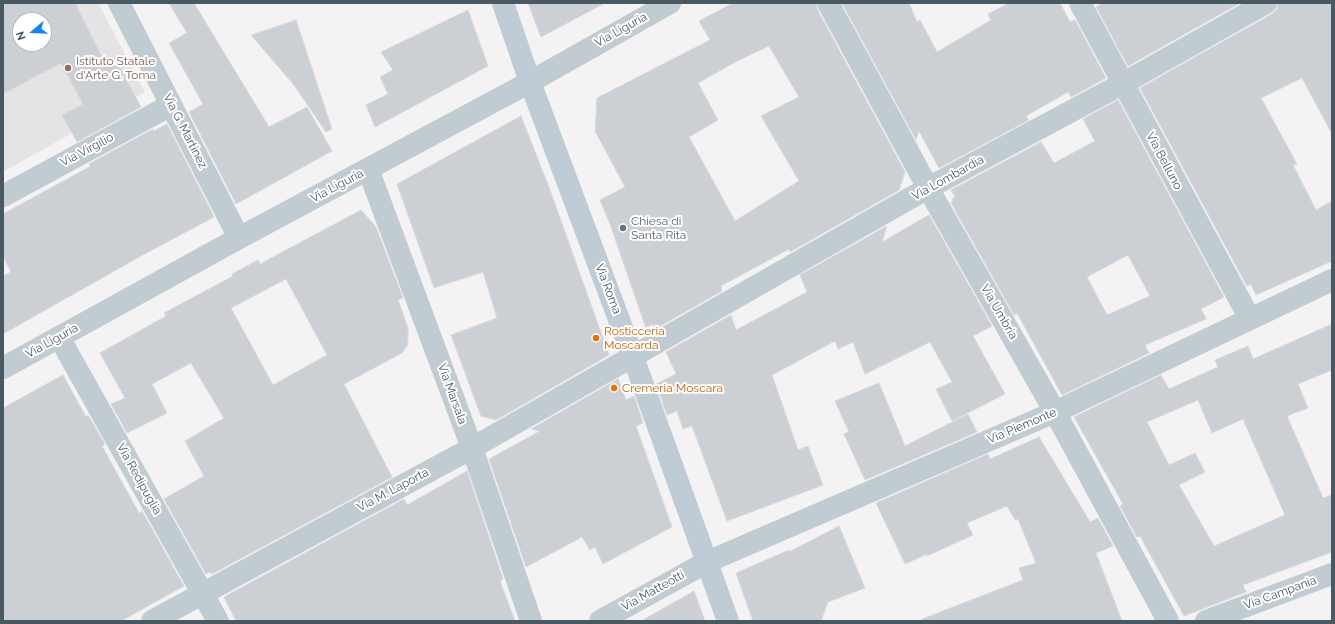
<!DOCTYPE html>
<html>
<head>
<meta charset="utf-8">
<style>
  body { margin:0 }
  #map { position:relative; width:1335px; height:624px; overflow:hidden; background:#f4f2f2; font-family:Raleway,sans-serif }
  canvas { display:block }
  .frame { position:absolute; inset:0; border:4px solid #495861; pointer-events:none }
  .north { position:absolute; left:12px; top:12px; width:40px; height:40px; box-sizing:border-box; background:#fff; border:1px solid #b6bcc0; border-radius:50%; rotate:251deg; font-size:11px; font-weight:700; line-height:16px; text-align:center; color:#495861 }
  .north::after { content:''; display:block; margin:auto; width:14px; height:18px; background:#1185f0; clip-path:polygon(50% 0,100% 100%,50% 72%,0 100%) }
</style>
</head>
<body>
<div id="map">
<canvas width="1335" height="624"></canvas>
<div class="frame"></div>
<div class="north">N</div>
</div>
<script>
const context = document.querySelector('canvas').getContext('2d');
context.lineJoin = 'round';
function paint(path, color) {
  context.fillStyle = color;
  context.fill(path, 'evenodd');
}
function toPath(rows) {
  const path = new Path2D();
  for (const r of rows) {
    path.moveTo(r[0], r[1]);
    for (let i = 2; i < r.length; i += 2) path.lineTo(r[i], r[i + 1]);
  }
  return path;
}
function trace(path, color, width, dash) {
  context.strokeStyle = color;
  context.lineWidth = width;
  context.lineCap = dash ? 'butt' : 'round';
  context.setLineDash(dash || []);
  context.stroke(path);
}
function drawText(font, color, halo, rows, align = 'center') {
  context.font = font + ' Raleway,sans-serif';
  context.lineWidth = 4;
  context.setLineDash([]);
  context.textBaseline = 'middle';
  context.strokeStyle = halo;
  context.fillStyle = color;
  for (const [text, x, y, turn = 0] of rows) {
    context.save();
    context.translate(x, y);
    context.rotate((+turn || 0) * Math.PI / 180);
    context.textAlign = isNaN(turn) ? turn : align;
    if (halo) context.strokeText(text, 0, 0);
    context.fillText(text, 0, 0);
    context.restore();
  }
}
const education = toPath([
  [3,3,98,3,145,92,3,172],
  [20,20,44,20,44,44,20,44]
]);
const building = toPath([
  [3,3,75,3,106,65,116,61,141,107,77,142,62,115,83,104,61,63,3,94,3,3],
  [20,20,44,20,44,44,20,44,20,20],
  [169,3,194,3,269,127,307,107,332,151,236,204,189,112,203,104,169,43,187,33,169,3],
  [528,3,605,3,541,37,528,3],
  [733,3,816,3,817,9,905,172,899,190,790,252,789,249,721,286,722,291,655,329,653,324,646,328,610,224,600,200,625,187,595,131,597,98,710,40,699,21,733,3],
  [769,46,799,97,761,116,799,181,735,221,689,137,718,120,698,83,739,60,769,46],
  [842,3,909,3,917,22,920,20,937,52,991,20,988,14,1009,3,1060,3,1070,22,1075,20,1106,78,1071,97,1068,92,1026,116,1029,120,939,168,919,131,916,140,842,3],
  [1103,3,1240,3,1128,66,1096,7,1103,3],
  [1278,3,1332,3,1332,134,1302,78,1261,98,1297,164,1293,165,1316,210,1332,201,1332,261,1256,295,1251,284,1247,286,1140,88,1272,14,1277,9,1278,3],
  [468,10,488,66,375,127,366,105,388,94,380,77,393,70,381,52,468,10],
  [296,20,332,129,326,132,294,85,251,35,296,20],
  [1118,100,1224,297,1201,309,1206,319,1145,345,1149,353,1062,395,1017,313,1014,315,951,203,953,201,952,199,955,197,951,190,1041,142,1054,163,1095,141,1083,119,1118,100],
  [1128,255,1150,296,1107,315,1087,277,1128,255],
  [521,116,550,190,609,355,496,420,481,416,451,335,497,318,483,272,434,288,397,184,521,116],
  [167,124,214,217,139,257,3,334,3,276,11,272,3,256,3,214,91,166,89,164,153,129,154,131,167,124],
  [361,210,376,227,403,298,398,300,408,328,408,340,407,346,402,353,344,384,392,477,212,574,210,572,206,574,164,499,204,476,185,441,224,418,191,363,152,384,167,413,127,433,111,404,125,398,100,353,166,316,164,313,233,276,232,274,258,260,260,264,361,210],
  [286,279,327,355,273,385,231,308,286,279],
  [929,215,992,326,973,336,1005,394,952,421,936,389,952,382,930,342,865,374,853,342,838,349,835,341,772,375,798,450,808,446,823,485,727,521,692,426,683,429,677,411,667,415,656,384,676,374,666,352,731,315,736,330,807,292,800,275,887,226,882,242,929,215],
  [1332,324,1332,370,1298,384,1308,408,1287,416,1323,498,1332,495,1332,552,1243,585,1246,592,1184,616,1140,536,1137,537,1120,506,1123,504,1074,417,1161,375,1169,389,1218,367,1215,360,1248,346,1253,359,1332,324],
  [1198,400,1212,433,1243,419,1285,515,1214,546,1179,485,1205,472,1195,453,1169,465,1147,422,1198,400],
  [63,375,86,417,88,415,105,444,102,446,139,513,142,511,184,586,121,621,3,621,3,408,63,375],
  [618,379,626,400,634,396,643,423,636,426,672,527,603,564,595,547,590,550,582,537,526,567,489,459,540,431,531,429,618,379],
  [879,383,905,446,968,414,977,432,865,480,844,434,849,432,835,401,879,383],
  [1039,437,1090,522,1098,518,1113,546,1096,553,1122,621,922,621,922,619,1023,580,1019,568,1036,563,1018,519,1015,520,1007,506,967,523,973,535,927,556,927,554,905,564,876,503,988,454,990,459,1039,437],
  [467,471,503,579,500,581,515,621,236,621,224,597,404,499,407,505,467,471],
  [839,526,865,588,828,602,821,621,753,621,736,573,789,550,789,552,839,526],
  [694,591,705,621,641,621,694,591]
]);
const minor = toPath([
  [119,3,239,238],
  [828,3,928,188,1055,412,1168,621],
  [1080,3,1250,319],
  [368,169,472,448,531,621],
  [3,196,171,105],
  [59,337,218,621],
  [152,621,472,448,928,188,1122,84,1266,3],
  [600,621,707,562,1055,412,1332,280],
  [1206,621,1332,574]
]);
const tertiary = toPath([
  [3,368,239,238,530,82,670,3]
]);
const secondary = toPath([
  [503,3,530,82,633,357,728,621]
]);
const markers = [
  [68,68,4,"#8d6e63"],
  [623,228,4,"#6b7280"],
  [596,338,4,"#e8710a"],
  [614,388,4,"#e8710a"]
];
const streetNames = [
  ["Via Liguria",621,30,-29],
  ["Via G. Martinez",185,131,63],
  ["Via Virgilio",87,150,-28],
  ["Via Belluno",1164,161,62],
  ["Via Lombardia",948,178,-29],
  ["Via Liguria",337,186,-28],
  ["Via Roma",608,289,69],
  ["Via Umbria",999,312,60],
  ["Via Liguria",52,341,-29],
  ["Via Marsala",452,394,70],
  ["Via Piemonte",1022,426,-23],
  ["Via Redipuglia",139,479,61],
  ["Via M. Laporta",393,490,-28],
  ["Via Matteotti",653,591,-29],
  ["Via Campania",1280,593,-20]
];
const educationNames = [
  ["Istituto Statale",76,61],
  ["d'Arte G. Toma",76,75]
];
const worshipNames = [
  ["Chiesa di",631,221],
  ["Santa Rita",631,235]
];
const foodNames = [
  ["Rosticceria",604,331],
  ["Moscarda",604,345],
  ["Cremeria Moscara",622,388]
];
paint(education, '#e6e3e4');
paint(building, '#ccd0d5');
trace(building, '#d6d9de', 1);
trace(minor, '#c0cbd2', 22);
trace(tertiary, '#c0cbd2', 22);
trace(secondary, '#bfccd6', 22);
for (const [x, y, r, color] of markers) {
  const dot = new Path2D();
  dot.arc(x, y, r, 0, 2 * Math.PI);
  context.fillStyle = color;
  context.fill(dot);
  trace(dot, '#fff', 1.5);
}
drawText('12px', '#495861', '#fff', streetNames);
drawText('12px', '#785e54', '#fff', educationNames, 'left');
drawText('12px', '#5b616d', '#fff', worshipNames, 'left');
drawText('12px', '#c56008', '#fff', foodNames, 'left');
</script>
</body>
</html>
